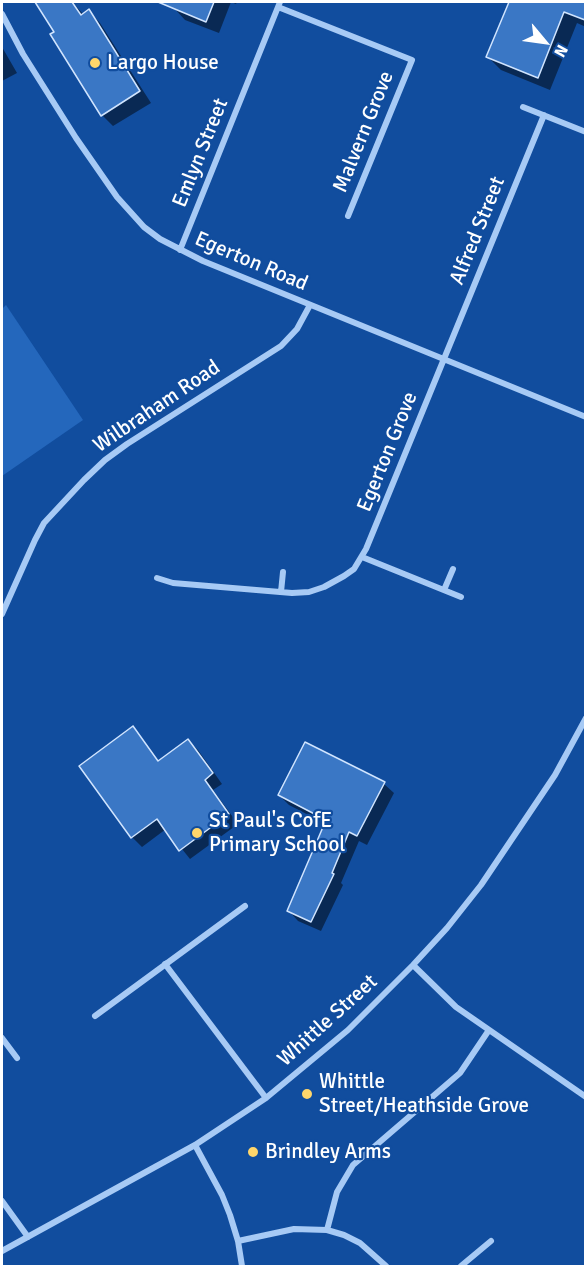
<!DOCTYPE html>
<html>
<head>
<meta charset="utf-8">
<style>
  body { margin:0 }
  #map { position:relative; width:587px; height:1268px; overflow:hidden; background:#114d9e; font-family:Signika,sans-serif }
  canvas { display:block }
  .frame { position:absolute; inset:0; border:3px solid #fff; pointer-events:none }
  .north { position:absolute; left:515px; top:12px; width:60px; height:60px; -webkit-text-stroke:4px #114d9e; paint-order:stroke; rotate:119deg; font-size:16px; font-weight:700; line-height:24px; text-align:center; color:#fff }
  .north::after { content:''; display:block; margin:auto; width:21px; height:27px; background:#fff; clip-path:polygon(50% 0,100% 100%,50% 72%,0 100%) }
</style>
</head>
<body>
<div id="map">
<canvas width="587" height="1268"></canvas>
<div class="frame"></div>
<div class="north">N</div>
</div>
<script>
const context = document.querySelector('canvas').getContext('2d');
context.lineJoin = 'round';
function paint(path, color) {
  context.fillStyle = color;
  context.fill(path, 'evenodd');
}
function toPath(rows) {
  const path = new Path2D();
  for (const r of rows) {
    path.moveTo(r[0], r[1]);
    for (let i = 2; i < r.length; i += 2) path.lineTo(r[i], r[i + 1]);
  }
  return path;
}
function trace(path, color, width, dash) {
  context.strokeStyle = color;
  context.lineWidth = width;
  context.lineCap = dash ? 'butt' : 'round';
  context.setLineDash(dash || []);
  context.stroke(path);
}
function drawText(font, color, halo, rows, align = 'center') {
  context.font = font + ' Signika,sans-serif';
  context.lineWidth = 4.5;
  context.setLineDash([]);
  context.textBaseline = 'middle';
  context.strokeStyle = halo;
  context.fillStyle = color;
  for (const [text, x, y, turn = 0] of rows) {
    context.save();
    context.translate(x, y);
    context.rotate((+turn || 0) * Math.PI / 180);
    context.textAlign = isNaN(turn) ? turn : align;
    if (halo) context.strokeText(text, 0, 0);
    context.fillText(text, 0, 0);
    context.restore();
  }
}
const green = toPath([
  [6,305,83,420,2,476,2,309]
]);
const shadow = toPath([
  [37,2,63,2,66,6,72,2,84,15,89,11,100,23,151,103,113,126,102,115],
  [175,2,237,2,236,4,231,2,219,33,185,20,173,7],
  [510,2,586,2,586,27,577,23,550,90,501,70,488,57],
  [2,47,17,73,2,81],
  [132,728,159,762,188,741,198,750,222,784,213,790,238,824,190,859,166,829,142,847,132,837],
  [384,784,394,793,367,845,359,841,341,883,343,885,321,931,298,921,289,911,326,824,289,805,279,795]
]);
const building = toPath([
  [35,2,72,2,81,15,89,9,140,91,101,116,50,34,54,32,35,2],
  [158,2,214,2,206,22,158,2],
  [509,2,585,2,585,20,564,12,538,78,486,57,509,2],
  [133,726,158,761,188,739,213,773,205,780,229,814,179,851,157,819,131,838,79,766,133,726],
  [305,742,385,782,357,836,349,832,332,873,334,874,311,922,287,911,326,820,278,795,305,742]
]);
const minor = toPath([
  [278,7,412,60,348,216],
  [2,14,23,54,76,138,117,197,144,227,160,239,203,261,586,417],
  [523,107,586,132],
  [180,250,280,2],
  [362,557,461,597],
  [157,578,173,583,292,593,309,592,324,587,344,576,354,569,366,549,544,115],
  [444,590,453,569],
  [281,592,283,572],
  [2,614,35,540,44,523,84,480,105,460,127,444,281,346,297,329,310,305],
  [165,964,266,1098],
  [413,965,456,1007,586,1097],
  [95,1016,245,906],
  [2,1038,17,1058],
  [195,1145,222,1195,230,1215,238,1241,242,1266],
  [2,1201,28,1237],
  [327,1230,337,1192,353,1165,460,1073,489,1030],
  [238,1241,294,1229,327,1230,344,1235,360,1243,386,1266],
  [2,1251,195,1145,266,1098,348,1030,413,965,447,928,481,885,555,775,586,718],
  [461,1266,491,1241]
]);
const markers = [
  [95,63,6,"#ffd66b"],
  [197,833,6,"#ffd66b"],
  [307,1094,6,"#ffd66b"],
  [253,1152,6,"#ffd66b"]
];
const poiNames = [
  ["Largo House",107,63],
  ["St Paul's CofE",209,821],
  ["Primary School",209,845],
  ["Whittle",319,1082],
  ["Street/Heathside Grove",319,1106],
  ["Brindley Arms",265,1152]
];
const streetNames = [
  ["Malvern Grove",364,132,-68],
  ["Emlyn Street",201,153,-68],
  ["Alfred Street",478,231,-68],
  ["Egerton Road",251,262,23],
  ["Wilbraham Road",157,407,-34],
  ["Egerton Grove",388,452,-68],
  ["Whittle Street",328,1021,-42]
];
paint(green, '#2467bc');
paint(shadow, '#0007');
paint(building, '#3a77c5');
trace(building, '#d0e4fe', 1.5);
trace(minor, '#a7caf5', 6);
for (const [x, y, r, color] of markers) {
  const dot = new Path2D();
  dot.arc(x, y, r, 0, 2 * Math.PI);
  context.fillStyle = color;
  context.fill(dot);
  trace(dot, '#114d9e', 2);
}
drawText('21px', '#fff', '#114d9e', poiNames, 'left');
drawText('21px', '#fff', '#114d9e', streetNames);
</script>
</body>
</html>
